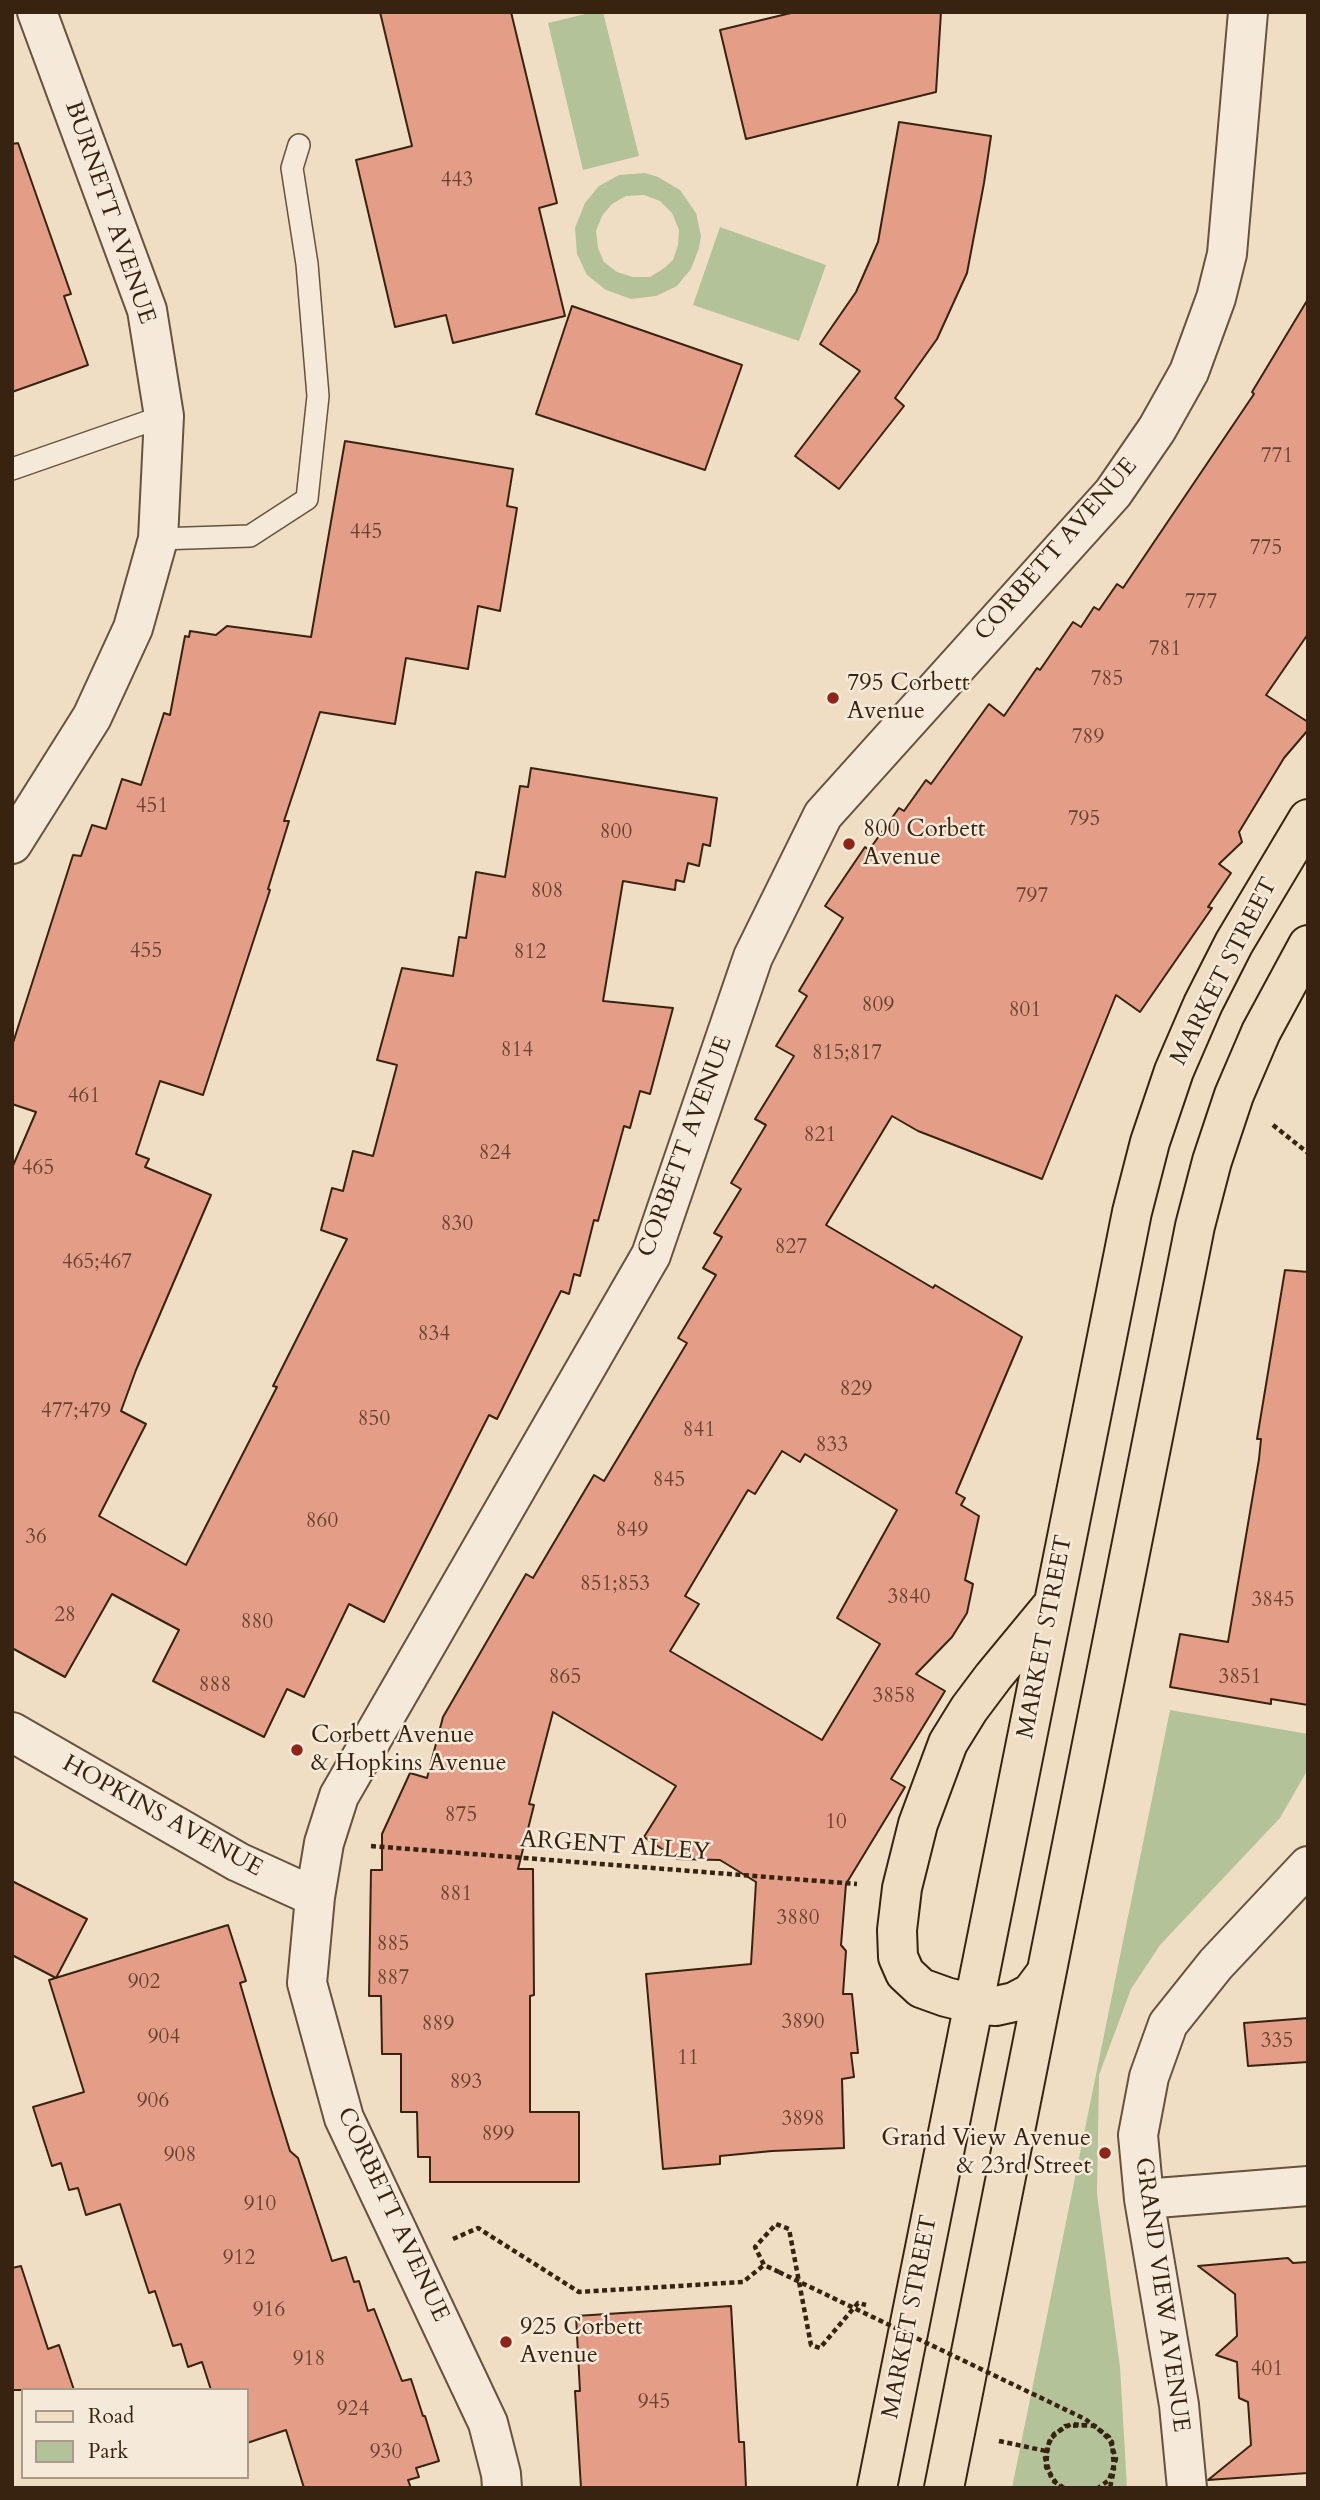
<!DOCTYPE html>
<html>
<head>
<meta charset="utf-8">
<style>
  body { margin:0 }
  #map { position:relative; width:1320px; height:2500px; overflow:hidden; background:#efdec4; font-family:Cardo,serif }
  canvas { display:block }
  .frame { position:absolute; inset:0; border:14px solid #382310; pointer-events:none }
  .legend { position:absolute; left:21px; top:2388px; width:228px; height:91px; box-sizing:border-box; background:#f5ead9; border:2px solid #a99a89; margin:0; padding:9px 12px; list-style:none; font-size:21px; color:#382310 }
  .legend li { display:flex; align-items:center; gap:14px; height:35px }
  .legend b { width:35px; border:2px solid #a99a89 }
</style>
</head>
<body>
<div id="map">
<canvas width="1320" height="2500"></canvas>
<div class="frame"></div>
<ul class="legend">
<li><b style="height:9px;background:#efdec4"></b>Road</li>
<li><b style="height:19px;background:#b3c299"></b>Park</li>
</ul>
</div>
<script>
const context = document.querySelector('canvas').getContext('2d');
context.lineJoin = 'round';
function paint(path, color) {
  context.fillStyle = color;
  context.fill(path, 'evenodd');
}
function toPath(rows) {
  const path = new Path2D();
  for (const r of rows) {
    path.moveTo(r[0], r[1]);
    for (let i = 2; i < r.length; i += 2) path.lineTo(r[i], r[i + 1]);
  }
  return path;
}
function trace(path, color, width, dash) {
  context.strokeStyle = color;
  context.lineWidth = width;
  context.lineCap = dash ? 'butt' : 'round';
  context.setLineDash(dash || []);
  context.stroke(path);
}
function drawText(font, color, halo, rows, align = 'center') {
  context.font = font + ' Cardo,serif';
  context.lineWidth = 5;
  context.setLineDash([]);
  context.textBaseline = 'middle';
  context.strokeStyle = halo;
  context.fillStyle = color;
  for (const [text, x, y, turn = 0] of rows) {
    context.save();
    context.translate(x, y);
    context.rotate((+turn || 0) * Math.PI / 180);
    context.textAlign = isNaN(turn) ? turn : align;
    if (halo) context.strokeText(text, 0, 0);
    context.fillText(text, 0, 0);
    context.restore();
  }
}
const green = toPath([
  [594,12,603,12,639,156,583,170,548,23],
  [645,173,658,177,680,190,696,213,701,236,699,248,691,269,677,286,656,296,631,299,606,290,587,275,577,254,575,228,585,203,599,186,619,175],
  [644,195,660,201,672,213,679,230,678,245,673,260,663,269,650,277,633,277,617,272,604,262,598,248,596,231,602,216,612,204,626,196],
  [720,227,826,265,799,341,693,305],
  [1170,1710,1308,1734,1308,1769,1280,1818,1160,1945,1131,1989,1099,2075,1097,2194,1120,2367,1127,2488,1012,2488]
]);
const building = toPath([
  [380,12,511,12,557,203,539,208,565,316,453,343,446,315,395,327,356,160,412,146,380,12],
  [795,12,941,12,936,92,746,139,720,30,795,12],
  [899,122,991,136,984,183,967,273,937,339,895,398,904,406,839,489,795,456,860,371,820,344,856,292,878,242,899,122],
  [18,143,71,294,64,296,88,365,12,392,12,144,18,143],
  [1308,299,1308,634,1266,695,1308,722,1308,730,1284,758,1239,832,1242,842,1219,864,1231,873,1208,907,1212,908,1140,1012,1116,995,1042,1179,918,1131,892,1116,826,1225,933,1288,935,1285,1022,1337,956,1493,965,1498,961,1505,979,1516,965,1580,973,1584,967,1613,952,1637,916,1674,945,1691,891,1779,905,1787,846,1884,841,1945,846,1951,843,1994,852,1994,858,2053,851,2053,854,2077,842,2079,844,2148,772,2151,720,2156,720,2164,663,2169,646,1974,751,1964,756,1882,720,1860,677,1859,644,1837,676,1786,553,1712,529,1804,534,1805,518,1869,533,1869,534,1995,530,1996,530,2112,579,2112,579,2182,430,2182,430,2157,418,2157,417,2112,401,2112,401,2054,382,2054,381,1996,369,1996,371,1870,382,1870,382,1834,410,1773,427,1778,443,1717,526,1574,533,1578,594,1475,604,1481,687,1343,678,1338,716,1275,703,1268,722,1237,714,1233,741,1189,731,1183,766,1125,755,1119,794,1056,776,1046,807,996,799,991,843,918,825,906,865,847,869,850,899,808,904,811,926,780,931,784,989,704,1004,716,1037,668,1040,670,1073,622,1081,627,1094,607,1099,610,1117,584,1123,588,1254,394,1252,392,1308,299],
  [782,1451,800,1462,805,1454,897,1510,837,1618,880,1644,822,1740,670,1651,699,1604,685,1596,748,1490,755,1494,782,1451],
  [572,306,742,365,705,470,536,414,572,306],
  [345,441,513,469,507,506,517,508,500,611,478,606,468,669,406,658,395,724,320,712,284,821,289,821,268,889,270,890,203,1095,160,1081,136,1154,149,1159,145,1167,211,1195,136,1370,121,1411,146,1424,99,1516,186,1565,277,1387,273,1386,347,1239,321,1230,332,1188,343,1191,353,1151,373,1156,397,1065,377,1060,402,968,453,976,459,937,466,938,476,872,505,877,520,786,528,787,531,768,717,798,710,846,703,844,699,866,688,863,684,882,676,880,675,890,623,881,603,1001,673,1008,650,1094,640,1091,630,1128,624,1126,598,1221,594,1220,580,1276,574,1274,569,1294,561,1291,497,1419,489,1415,384,1622,349,1604,304,1697,287,1689,264,1737,153,1681,179,1630,112,1594,65,1677,12,1648,12,1168,36,1112,12,1104,12,1046,73,855,81,856,92,825,106,829,122,779,141,785,164,713,170,715,185,636,189,637,190,631,216,635,227,626,311,637,345,441],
  [1285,1270,1308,1272,1308,1705,1271,1699,1271,1704,1170,1687,1180,1634,1228,1642,1259,1459,1261,1439,1257,1439,1285,1270],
  [12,1881,87,1919,56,1978,12,1955,12,1881],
  [228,1925,246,1981,240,1983,273,2096,290,2151,298,2158,332,2261,346,2257,354,2282,359,2281,368,2311,374,2309,402,2381,411,2379,423,2416,425,2416,439,2461,416,2468,419,2477,408,2480,411,2488,304,2488,286,2430,247,2443,247,2390,211,2390,202,2362,188,2367,181,2344,173,2346,155,2291,149,2293,120,2204,86,2215,78,2188,69,2190,61,2163,52,2166,33,2107,84,2092,49,1980,228,1925],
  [1308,2018,1308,2062,1248,2066,1244,2023,1308,2018],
  [1288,2258,1293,2263,1308,2262,1308,2473,1208,2480,1251,2445,1248,2402,1239,2398,1237,2362,1216,2355,1237,2336,1235,2294,1198,2266,1288,2258],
  [21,2266,48,2349,59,2345,74,2390,12,2390,12,2268,21,2266],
  [731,2306,739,2442,744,2442,746,2488,581,2488,575,2391,580,2391,576,2316,731,2306]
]);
const path = toPath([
  [1273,1125,1308,1153],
  [371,1846,857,1884],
  [453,2239,478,2228,579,2292,743,2282,764,2265],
  [779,2272,764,2265,755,2247,776,2224,789,2229,811,2345,820,2348,858,2303,866,2305],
  [999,2441,1046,2451],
  [1063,2488,1058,2486,1046,2467,1048,2445,1054,2434,1071,2424,1095,2426,1112,2442,1114,2469,1110,2488]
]);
const lane = toPath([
  [12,469,164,416],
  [158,539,250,536,307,499,318,396,307,264,292,168,299,145]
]);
const street = toPath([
  [12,844,92,717,133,628,158,539,164,416,147,310,37,12],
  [12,1732,238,1862,315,1897],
  [1144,2199,1308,2186],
  [502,2488,501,2474,488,2423,344,2118,307,1983,315,1897,324,1843,339,1796,651,1255,753,957,823,815,1113,493,1157,429,1189,372,1216,298,1227,254,1248,12],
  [1187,2488,1179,2405,1144,2199,1138,2135,1149,2077,1168,2024,1216,1964,1308,1866]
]);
const primary = toPath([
  [1046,1973,1031,1993,1014,2002,996,2006,974,2004,946,1997,921,1988,905,1973,898,1957,897,1930,902,1888,918,1824,948,1743,969,1709,993,1677,1050,1608],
  [877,2488,1132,1212,1150,1142,1174,1071,1203,1004,1234,943,1308,819],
  [944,2488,1195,1226,1212,1161,1234,1095,1261,1032,1308,945]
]);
const pathBridge = toPath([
  [779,2272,1085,2419,1109,2437,1116,2459,1109,2480,1098,2488],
  [1064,2488,1052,2480,1045,2458,1050,2439,1065,2426,1090,2425]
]);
const markers = [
  [833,698,7,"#8f2418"],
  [849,844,7,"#8f2418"],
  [297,1750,7,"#8f2418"],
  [1105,2153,7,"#8f2418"],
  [506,2342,7,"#8f2418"]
];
const numberNames = [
  ["443",457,181],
  ["771",1277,457],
  ["445",366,533],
  ["775",1266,549],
  ["777",1201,603],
  ["781",1165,650],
  ["785",1107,680],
  ["789",1088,738],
  ["451",152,807],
  ["795",1084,820],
  ["800",616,833],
  ["808",547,892],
  ["797",1032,897],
  ["455",146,952],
  ["812",530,953],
  ["809",878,1006],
  ["801",1025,1011],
  ["814",517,1051],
  ["815;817",847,1054],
  ["461",84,1097],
  ["821",820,1136],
  ["824",495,1154],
  ["465",38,1169],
  ["830",457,1225],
  ["827",791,1248],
  ["465;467",97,1263],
  ["834",434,1335],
  ["829",856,1390],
  ["477;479",76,1412],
  ["850",374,1420],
  ["841",699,1431],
  ["833",832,1446],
  ["845",669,1481],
  ["860",322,1522],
  ["849",632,1531],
  ["36",36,1538],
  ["851;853",615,1585],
  ["3840",909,1598],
  ["3845",1273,1601],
  ["28",65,1616],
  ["880",257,1623],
  ["865",565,1678],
  ["3851",1240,1678],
  ["888",215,1686],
  ["3858",894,1697],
  ["875",461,1816],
  ["10",836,1823],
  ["881",456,1895],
  ["3880",798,1919],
  ["885",393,1945],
  ["887",393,1979],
  ["902",144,1983],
  ["3890",803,2023],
  ["889",438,2025],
  ["904",164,2038],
  ["335",1277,2042],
  ["11",688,2059],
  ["893",466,2083],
  ["906",153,2102],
  ["3898",803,2120],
  ["899",498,2135],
  ["908",180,2156],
  ["910",260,2205],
  ["912",239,2259],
  ["916",269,2311],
  ["918",309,2360],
  ["401",1267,2370],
  ["945",654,2403],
  ["924",353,2410],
  ["930",386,2453]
];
const streetNames = [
  ["BURNETT AVENUE",109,213,71],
  ["CORBETT AVENUE",1057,550,-49],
  ["MARKET STREET",1225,972,-63],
  ["CORBETT AVENUE",686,1147,-70],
  ["MARKET STREET",1046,1637,-79],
  ["HOPKINS AVENUE",162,1817,29],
  ["ARGENT ALLEY",615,1847,4],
  ["CORBETT AVENUE",392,2215,65],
  ["GRAND VIEW AVENUE",1161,2295,82],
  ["MARKET STREET",911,2317,-79]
];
const poiNames = [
  ["795 Corbett",847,684],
  ["Avenue",847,712],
  ["800 Corbett",863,830],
  ["Avenue",863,858],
  ["Corbett Avenue",311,1736],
  ["& Hopkins Avenue",311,1764],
  ["Grand View Avenue",1091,2139,"right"],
  ["& 23rd Street",1091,2167,"right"],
  ["925 Corbett",520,2328],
  ["Avenue",520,2356]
];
paint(green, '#b3c299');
paint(building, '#e49d87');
trace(building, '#382310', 2);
trace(lane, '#66523d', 24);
trace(street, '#66523d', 42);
trace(primary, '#382310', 42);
trace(path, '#382310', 4.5, [5, 3.5]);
trace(lane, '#f5ead9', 21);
trace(street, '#f5ead9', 38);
trace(primary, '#efdec4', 38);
trace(pathBridge, '#382310', 4.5, [5, 3.5]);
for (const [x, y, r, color] of markers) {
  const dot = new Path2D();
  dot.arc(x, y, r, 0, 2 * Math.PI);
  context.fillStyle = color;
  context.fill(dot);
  trace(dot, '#f5ead9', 2.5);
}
drawText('21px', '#63422e', null, numberNames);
drawText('24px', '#382310', '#f5ead9', streetNames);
drawText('24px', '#382310', '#f5ead9', poiNames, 'left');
</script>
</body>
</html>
